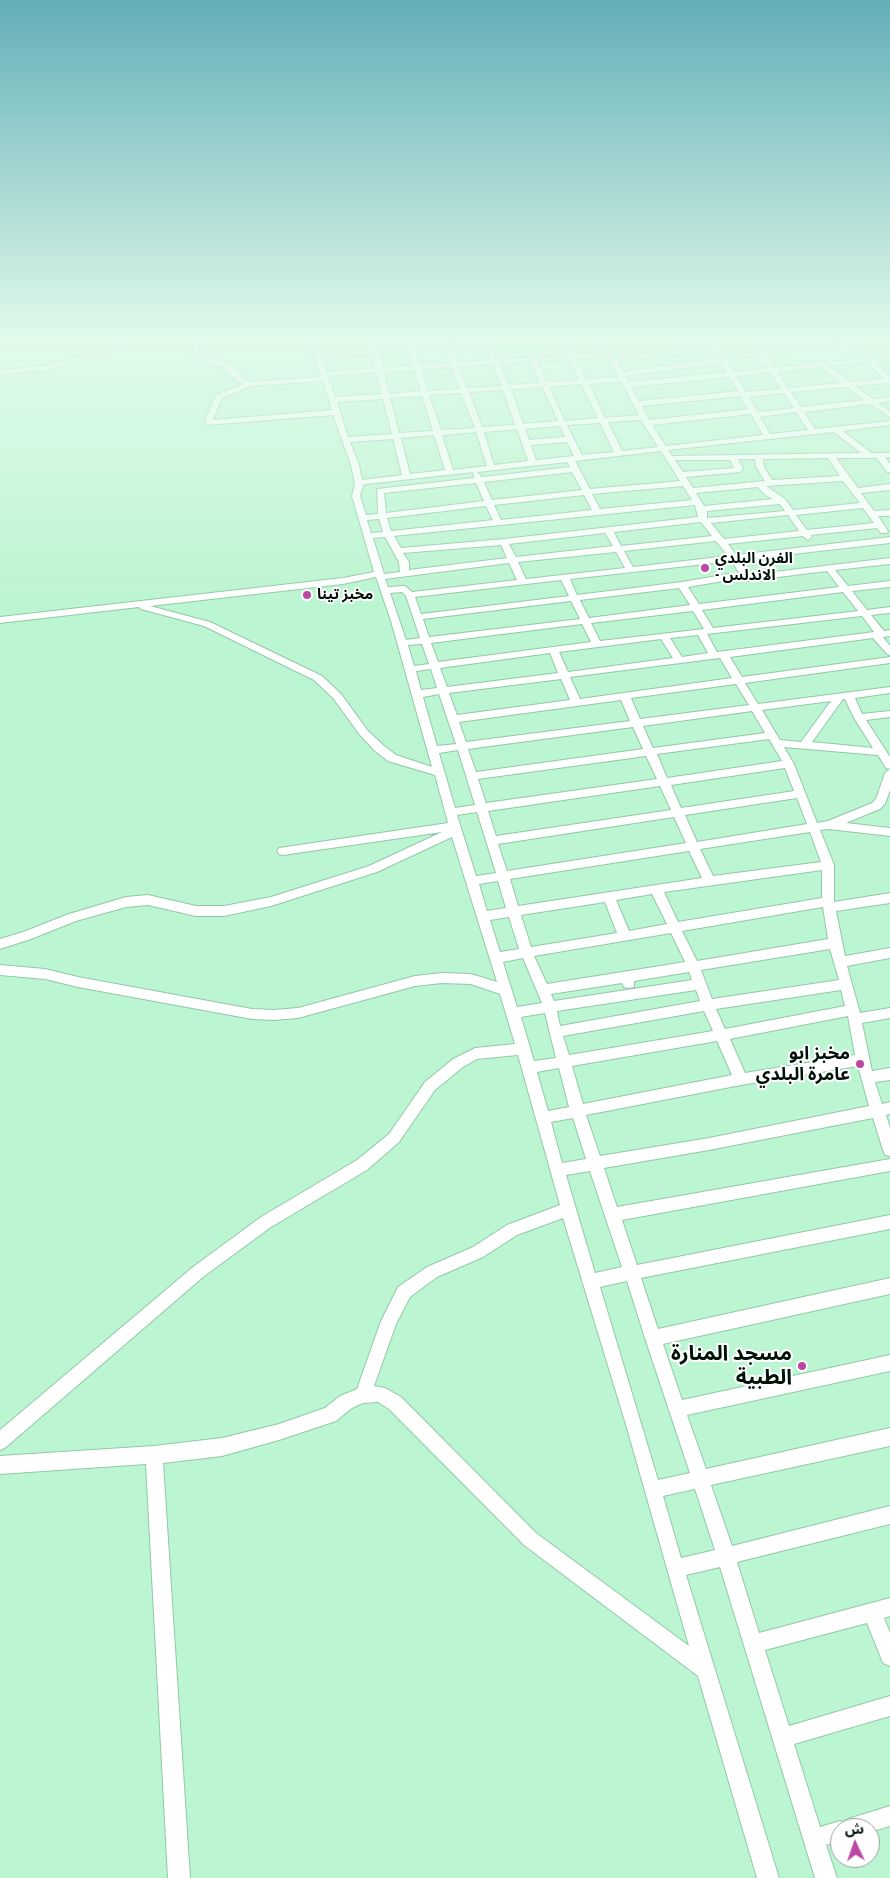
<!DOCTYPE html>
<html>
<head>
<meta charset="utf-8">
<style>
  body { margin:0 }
  #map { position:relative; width:890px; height:1878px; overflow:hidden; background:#bcf5d1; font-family:"PT Sans Narrow","Noto Sans Arabic",sans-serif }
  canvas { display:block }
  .north { position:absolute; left:830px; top:1818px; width:50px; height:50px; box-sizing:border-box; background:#fff; border:1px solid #99a09c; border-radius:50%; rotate:357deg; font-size:14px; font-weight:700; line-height:20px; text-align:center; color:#001207 }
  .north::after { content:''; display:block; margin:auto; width:18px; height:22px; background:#bb48a3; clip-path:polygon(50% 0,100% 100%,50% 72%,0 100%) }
</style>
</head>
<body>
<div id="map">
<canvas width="890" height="1878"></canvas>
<div class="north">ش</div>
</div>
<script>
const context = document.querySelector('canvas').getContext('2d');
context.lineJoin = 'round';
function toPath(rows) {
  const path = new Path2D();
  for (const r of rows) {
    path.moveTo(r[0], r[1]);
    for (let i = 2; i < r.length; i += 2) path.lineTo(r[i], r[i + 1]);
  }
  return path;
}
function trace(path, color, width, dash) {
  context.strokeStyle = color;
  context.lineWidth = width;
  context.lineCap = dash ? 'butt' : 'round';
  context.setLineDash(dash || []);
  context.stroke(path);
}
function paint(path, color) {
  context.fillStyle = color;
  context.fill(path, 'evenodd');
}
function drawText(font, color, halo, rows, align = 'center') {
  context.font = font + ' "PT Sans Narrow","Noto Sans Arabic",sans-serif';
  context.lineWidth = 4;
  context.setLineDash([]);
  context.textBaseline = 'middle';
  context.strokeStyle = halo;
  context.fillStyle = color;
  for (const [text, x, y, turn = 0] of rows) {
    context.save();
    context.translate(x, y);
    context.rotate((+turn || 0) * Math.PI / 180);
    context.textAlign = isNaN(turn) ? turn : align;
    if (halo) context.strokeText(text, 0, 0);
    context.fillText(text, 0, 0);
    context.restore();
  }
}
const minor = toPath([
  [143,340,155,340,46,370,0,374,0,370,46,366,143,340],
  [191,340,199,340,199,354,229,363,244,378,251,382,321,377,315,357,312,355,314,353,310,340,316,340,321,353,371,349,369,340,375,340,378,349,407,347,405,340,411,340,414,346,482,342,482,340,542,340,538,342,491,345,497,360,528,358,526,354,530,352,535,357,566,355,558,340,564,340,573,354,605,352,599,340,606,342,635,340,609,345,615,358,711,345,709,340,756,340,763,350,856,340,872,358,890,356,890,360,876,362,890,378,890,384,886,383,855,386,873,399,890,397,890,401,878,403,890,411,890,417,870,404,804,412,815,429,890,421,890,425,843,431,871,453,890,453,890,457,885,457,890,464,890,472,887,472,877,458,836,458,858,488,890,484,890,490,861,493,874,511,890,510,890,516,878,516,888,531,887,533,881,533,877,528,811,535,812,537,808,540,803,536,728,544,736,555,890,537,890,543,740,560,749,575,890,558,890,564,835,570,848,586,890,581,890,587,852,591,867,610,890,607,890,613,871,615,884,631,890,630,890,636,883,637,890,646,890,655,887,654,873,638,730,657,742,677,890,657,890,663,745,683,758,704,890,687,890,693,855,698,862,714,890,711,890,717,866,720,890,757,890,769,886,768,878,755,784,747,794,764,817,823,828,821,872,803,876,799,885,773,890,769,890,790,885,804,880,809,846,823,890,828,890,836,829,829,820,830,834,865,834,902,890,893,890,903,836,911,845,956,890,948,890,958,847,966,860,1013,890,1008,890,1018,862,1023,872,1071,890,1068,890,1080,875,1082,882,1104,890,1102,890,1114,886,1115,890,1128,890,1156,885,1155,883,1150,873,1118,709,1150,604,1168,617,1207,890,1159,890,1171,622,1220,637,1265,890,1215,890,1229,641,1278,658,1329,890,1278,890,1294,663,1344,682,1400,890,1355,890,1371,687,1415,706,1469,890,1428,890,1446,711,1485,732,1546,890,1506,890,1524,737,1562,759,1633,890,1598,890,1616,884,1618,890,1633,890,1666,883,1663,867,1623,765,1650,789,1726,890,1696,890,1716,794,1744,820,1827,840,1821,843,1822,851,1818,890,1806,890,1826,870,1832,870,1828,840,1828,840,1841,826,1845,837,1878,815,1878,720,1567,686,1575,779,1878,757,1878,698,1676,524,1545,389,1409,378,1402,363,1403,352,1408,336,1421,279,1440,222,1456,163,1463,190,1878,168,1878,146,1464,0,1474,0,1456,154,1446,222,1438,279,1424,325,1408,340,1396,357,1389,381,1321,398,1287,427,1267,473,1247,507,1225,560,1205,518,1055,477,1059,463,1067,435,1090,399,1142,367,1170,271,1227,203,1277,6,1447,0,1450,0,1430,193,1267,261,1217,357,1160,389,1134,425,1082,453,1059,475,1048,515,1044,500,994,471,984,442,983,415,986,298,1018,274,1020,252,1019,78,987,45,979,0,975,0,965,45,969,78,977,252,1009,274,1010,298,1008,415,976,442,973,471,974,497,982,452,837,377,872,271,906,224,916,196,916,148,905,126,907,76,921,31,939,0,949,0,939,23,932,69,914,126,897,148,895,196,906,224,906,271,897,369,866,442,832,283,855,279,854,277,851,279,848,448,823,435,775,388,761,375,751,360,735,333,698,314,680,204,626,141,609,139,607,0,623,0,617,343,578,374,572,352,496,355,484,351,465,333,415,207,425,205,421,216,395,244,384,238,382,223,367,192,357,191,340],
  [751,342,756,350,723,354,719,345,751,342],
  [853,345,865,358,823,363,819,361,816,363,775,368,766,354,853,345],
  [484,346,490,360,457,362,451,348,484,346],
  [444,348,450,363,420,365,415,350,444,348],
  [713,349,719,358,623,372,617,362,713,349],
  [408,351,412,366,383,368,379,353,408,351],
  [372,353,375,368,327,372,322,357,372,353],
  [759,355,768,368,734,372,726,358,759,355],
  [607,356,618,377,586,379,575,359,607,356],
  [568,359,579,380,547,382,537,361,568,359],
  [530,362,540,383,509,385,499,364,530,362],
  [868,362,883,379,850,382,828,366,868,362],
  [721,363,727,372,629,382,625,376,721,363],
  [492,364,502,386,467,388,459,367,492,364],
  [452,367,460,389,428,391,421,369,452,367],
  [820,367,841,383,788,388,777,372,820,367],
  [414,370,421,391,389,394,384,372,414,370],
  [376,372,382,394,335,397,328,376,376,372],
  [770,372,781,389,746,392,736,376,770,372],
  [729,377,738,391,639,401,631,387,729,377],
  [323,381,332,410,213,420,222,398,251,386,323,381],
  [621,381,639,415,605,418,589,384,621,381],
  [581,384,598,418,565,421,549,387,581,384],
  [542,387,558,421,523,424,511,389,542,387],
  [847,387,864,400,801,407,791,392,847,387],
  [503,390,515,425,482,427,469,392,503,390],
  [461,393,475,428,441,430,429,395,461,393],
  [784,393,794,408,758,412,749,397,784,393],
  [422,396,433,431,399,433,390,398,422,396],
  [740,396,748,409,649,420,642,406,740,396],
  [383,399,392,434,348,437,337,402,383,399],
  [796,412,808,430,770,434,760,417,796,412],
  [751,414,763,435,666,446,652,425,751,414],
  [641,420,658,447,622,451,608,422,641,420],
  [600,423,614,452,582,455,567,425,600,423],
  [560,426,565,437,529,440,525,429,560,426],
  [517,429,528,461,494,465,484,432,517,429],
  [476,432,487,466,453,470,442,435,476,432],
  [834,432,861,453,672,456,668,450,834,432],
  [434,435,445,470,410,474,401,438,434,435],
  [393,439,402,475,362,480,359,465,350,442,393,439],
  [567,442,574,456,536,460,531,445,567,442],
  [661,451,680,481,590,489,575,461,661,451],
  [828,458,840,476,772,480,764,467,763,459,828,458],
  [738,459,755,459,756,467,765,481,693,488,686,477,740,472,743,469,738,459],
  [675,460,730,460,734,468,683,472,675,460],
  [567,462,570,467,482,477,477,472,567,462],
  [473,472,474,478,377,489,378,514,366,515,360,496,363,485,366,484,473,472],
  [572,472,582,490,492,500,484,482,572,472],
  [843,481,860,503,793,510,785,499,766,486,843,481],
  [476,483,484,501,386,513,384,493,476,483],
  [683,486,692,500,600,509,592,494,683,486],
  [758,487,764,494,773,499,704,506,696,493,758,487],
  [584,495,592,510,501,520,494,505,584,495],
  [780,504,785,511,707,518,707,511,780,504],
  [695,505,698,517,504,539,401,548,394,536,695,505],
  [486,506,493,520,391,531,387,518,486,506],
  [863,508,874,523,807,530,796,515,863,508],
  [788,515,799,531,724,539,711,523,788,515],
  [379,519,383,532,371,533,367,520,379,519],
  [701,522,712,536,621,546,614,532,701,522],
  [605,533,613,546,516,557,509,544,605,533],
  [385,537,399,562,400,572,384,574,373,538,385,537],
  [716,541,728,556,633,567,624,551,716,541],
  [501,545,507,558,409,570,409,562,403,553,501,545],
  [616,552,625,568,526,579,518,562,616,552],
  [732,561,740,575,729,574,682,582,577,595,570,579,732,561],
  [509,563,517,580,412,592,405,586,388,587,385,579,509,563],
  [827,571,839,587,699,604,688,587,729,580,746,581,827,571],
  [376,577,391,621,432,767,396,755,383,745,368,731,341,694,322,676,210,622,150,606,343,584,376,577],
  [561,580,569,596,421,614,415,597,561,580],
  [679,588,690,605,589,618,580,600,679,588],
  [402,592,406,596,420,638,406,640,390,593,402,592],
  [843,592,858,611,713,628,702,610,843,592],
  [571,601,580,619,429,637,423,619,571,601],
  [693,611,704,629,600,641,591,623,693,611],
  [862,616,874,632,717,652,707,634,862,616],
  [582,624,591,642,438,662,431,643,582,624],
  [698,635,708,653,682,657,670,638,698,635],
  [661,639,673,658,568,672,559,652,661,639],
  [422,644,429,664,414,666,408,645,422,644],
  [550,653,558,673,447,687,440,668,550,653],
  [720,658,732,678,580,699,570,677,720,658],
  [431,669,437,688,421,690,416,671,431,669],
  [561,679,570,700,457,715,449,693,561,679],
  [736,684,749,705,640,719,631,698,736,684],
  [439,694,456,744,437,746,423,697,439,694],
  [843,699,845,699,854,718,873,748,812,742,843,699],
  [621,700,630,721,466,742,459,722,621,700],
  [831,701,801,742,780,740,762,710,831,701],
  [752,711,765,733,653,748,643,726,752,711],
  [633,727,643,749,476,772,468,749,633,727],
  [769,739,782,761,667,778,657,754,769,739],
  [458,750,475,805,455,808,439,753,458,750],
  [646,756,657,779,486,803,478,779,646,756],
  [785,768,794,791,681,808,671,785,785,768],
  [660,786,671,810,496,836,488,811,660,786],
  [797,798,807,824,697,842,685,815,797,798],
  [477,812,496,873,476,876,457,815,477,812],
  [674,817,686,843,507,871,498,844,674,817],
  [810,832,821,862,713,876,700,849,810,832],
  [689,851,702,878,518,906,510,879,689,851],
  [822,870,822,898,678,922,664,892,822,870],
  [498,881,506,908,487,911,479,884,498,881],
  [652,894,667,924,629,931,616,900,652,894],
  [605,902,617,933,531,947,521,915,605,902],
  [823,907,828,939,697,961,682,931,823,907],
  [509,917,519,949,500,952,490,920,509,917],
  [671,933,685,962,547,984,534,956,671,933],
  [830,949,839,980,712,999,701,970,830,949],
  [523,958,542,1003,517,1007,503,962,523,958],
  [689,972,692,980,554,1001,551,994,622,983,624,987,629,988,634,987,634,981,689,972],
  [696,990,700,1001,560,1026,557,1011,696,990],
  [841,990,845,1006,725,1029,716,1009,841,990],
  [704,1011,713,1031,569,1055,563,1036,704,1011],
  [545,1013,556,1058,534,1061,521,1017,545,1013],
  [848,1016,855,1055,745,1073,730,1039,848,1016],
  [717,1041,732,1075,583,1104,572,1066,717,1041],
  [858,1066,869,1106,709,1138,600,1156,586,1115,741,1085,858,1066],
  [559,1068,569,1107,548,1111,537,1072,559,1068],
  [573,1118,586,1159,562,1163,551,1122,573,1118],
  [590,1171,622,1267,595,1273,566,1175,590,1171],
  [563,1218,627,1428,689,1646,536,1533,401,1397,385,1388,374,1386,396,1324,410,1297,437,1277,483,1257,517,1235,563,1218],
  [627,1281,645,1338,690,1473,658,1480,600,1287,627,1281],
  [695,1489,715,1550,681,1558,663,1496,695,1489],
  [877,340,885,340,890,345,890,351,877,340]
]);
const markers = [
  [705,568,5,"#bb48a3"],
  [307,595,5,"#bb48a3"],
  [860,1064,5,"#bb48a3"],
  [802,1366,5,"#bb48a3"]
];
const farPoinames = [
  ["الفرن البلدي",715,559],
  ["- الاندلس",715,576],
  ["مخبز تينا",317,595]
];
const poiNames = [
  ["مخبز ابو",850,1054],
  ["عامرة البلدي",850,1075]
];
const nearPoinames = [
  ["مسجد المنارة",792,1354],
  ["الطبية",792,1378]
];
trace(minor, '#91c9a6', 2);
paint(minor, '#fff');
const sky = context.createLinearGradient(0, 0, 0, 603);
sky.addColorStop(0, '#63afb8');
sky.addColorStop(0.56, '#e1faea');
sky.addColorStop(1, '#e1faea00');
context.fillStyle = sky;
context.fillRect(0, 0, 890, 603);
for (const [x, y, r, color] of markers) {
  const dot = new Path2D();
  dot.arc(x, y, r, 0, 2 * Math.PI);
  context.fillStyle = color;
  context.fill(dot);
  trace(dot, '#fff', 2);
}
drawText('bold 15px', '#001207', '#fff', farPoinames, 'left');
drawText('bold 18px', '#001207', '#fff', poiNames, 'right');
drawText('bold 21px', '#001207', '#fff', nearPoinames, 'right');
</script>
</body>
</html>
